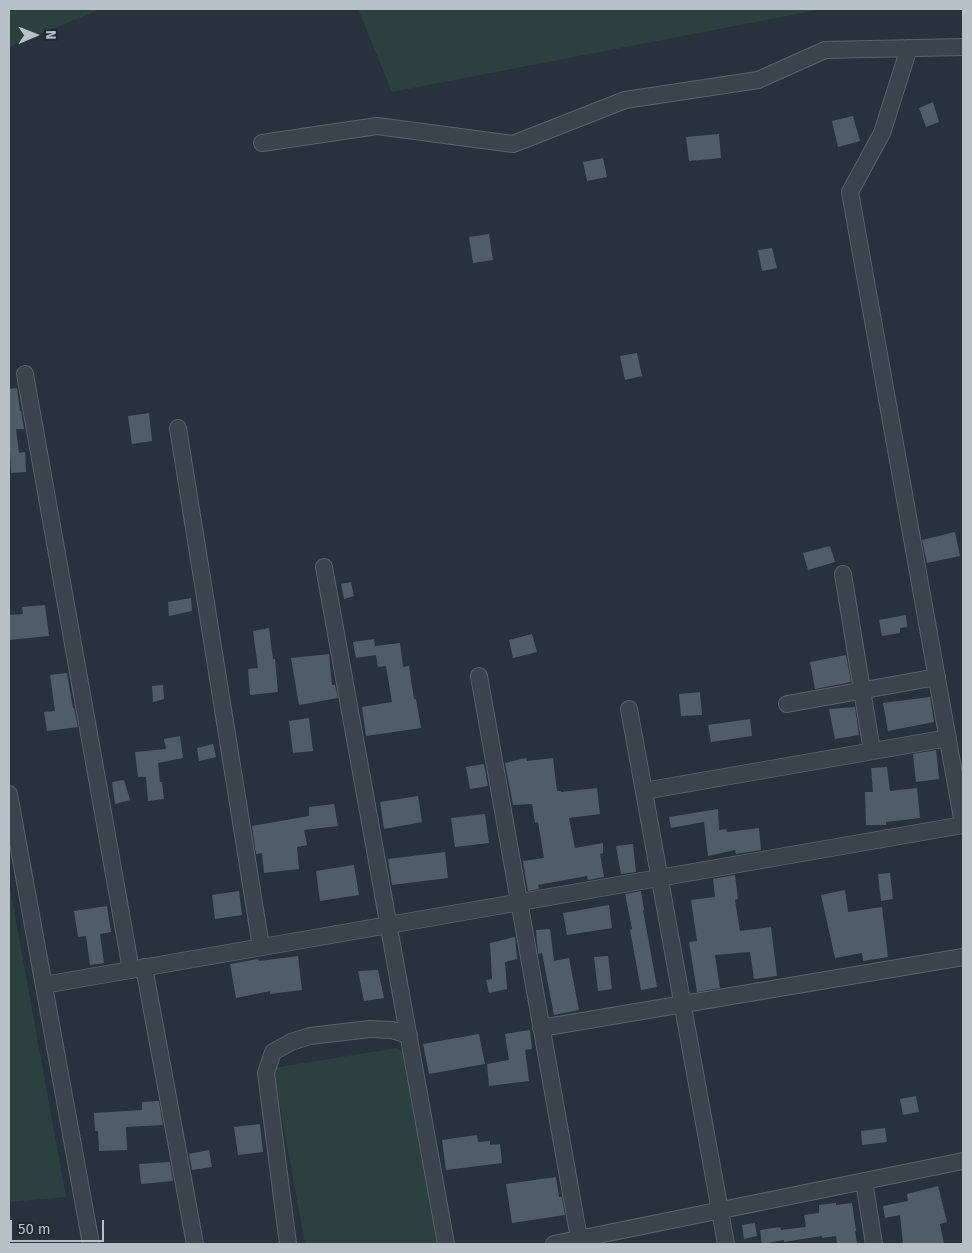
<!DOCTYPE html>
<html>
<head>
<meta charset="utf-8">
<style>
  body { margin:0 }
  #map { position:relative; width:972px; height:1253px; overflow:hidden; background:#27323c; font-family:"Fira Sans",sans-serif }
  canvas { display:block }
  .frame { position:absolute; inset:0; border:10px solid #b7bfc7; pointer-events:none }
  .north { position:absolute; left:10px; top:10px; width:50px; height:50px; -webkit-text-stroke:4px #202931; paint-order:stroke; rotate:89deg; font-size:14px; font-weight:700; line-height:20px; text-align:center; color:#b7bfc7 }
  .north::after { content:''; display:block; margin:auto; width:18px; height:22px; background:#b7bfc7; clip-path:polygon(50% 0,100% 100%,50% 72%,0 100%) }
  .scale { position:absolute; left:10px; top:1220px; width:94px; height:22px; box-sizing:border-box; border:2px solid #b7bfc7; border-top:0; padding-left:6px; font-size:15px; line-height:18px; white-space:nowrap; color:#b7bfc7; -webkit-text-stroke:4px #202931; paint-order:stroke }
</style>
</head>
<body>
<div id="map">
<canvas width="972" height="1253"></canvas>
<div class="frame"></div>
<div class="north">N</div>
<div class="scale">50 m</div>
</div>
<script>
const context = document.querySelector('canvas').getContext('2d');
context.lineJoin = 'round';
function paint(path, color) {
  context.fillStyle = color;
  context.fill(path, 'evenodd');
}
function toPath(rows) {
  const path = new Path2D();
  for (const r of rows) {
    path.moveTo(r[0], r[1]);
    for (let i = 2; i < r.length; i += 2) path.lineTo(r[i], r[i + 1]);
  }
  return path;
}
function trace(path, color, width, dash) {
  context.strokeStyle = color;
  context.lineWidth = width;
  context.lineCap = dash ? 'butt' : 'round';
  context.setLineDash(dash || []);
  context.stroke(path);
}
const green = toPath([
  [9,9,101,9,9,47],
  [358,9,823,9,392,92],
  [9,882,66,1197,9,1202],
  [397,1048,406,1055,438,1243,437,1244,305,1244,273,1068]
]);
const building = toPath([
  [933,102,939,122,926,127,919,108],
  [853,116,860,141,838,147,832,121],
  [719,134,721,158,689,161,686,137],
  [603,158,607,177,587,181,583,162],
  [489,234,493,260,473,263,469,237],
  [772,248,777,268,762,271,758,250],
  [637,353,642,376,625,380,620,356],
  [17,388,20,411,21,411,24,429,16,429,19,453,25,452,26,472,11,473,10,451,9,452,9,389],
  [149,413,152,441,132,444,128,416],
  [955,532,960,556,927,563,922,540],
  [830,546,835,562,808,570,803,553],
  [351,582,354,596,344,599,341,584],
  [191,598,192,611,169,616,168,602],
  [45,605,49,636,9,640,9,615,23,614,22,607],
  [906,615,907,627,900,628,900,633,882,636,879,620],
  [269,628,273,659,275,659,278,692,250,695,248,669,258,668,253,631],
  [532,634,537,652,513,658,509,640],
  [374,639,375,646,400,643,403,667,409,666,414,699,416,699,421,728,366,736,362,707,392,702,386,666,378,667,376,655,356,658,353,642],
  [329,654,332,685,335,685,338,698,299,705,291,658],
  [846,655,851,682,815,689,810,662],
  [67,673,73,708,74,708,78,727,47,731,44,712,55,711,50,675],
  [163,685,164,699,153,702,152,686],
  [700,692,702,715,681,716,679,694],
  [930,697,934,722,888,731,883,703],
  [855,707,859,735,835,739,829,709],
  [309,718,313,751,293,753,289,721],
  [750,719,752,736,711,742,708,725],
  [180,736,183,758,158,763,160,782,162,782,164,799,148,801,146,777,138,777,135,752,166,749,164,739],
  [213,744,216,757,199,761,197,748],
  [936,750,939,779,916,782,913,754],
  [526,758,527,761,553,758,557,791,561,791,561,792,597,788,600,814,569,818,575,848,603,843,603,853,600,854,604,877,588,880,587,876,538,885,539,889,528,891,523,861,544,858,538,822,535,823,532,804,513,805,505,763],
  [484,764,488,786,470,789,466,767],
  [887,767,890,791,917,788,920,818,886,822,886,825,866,825,865,792,873,792,871,768],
  [124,780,130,800,115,804,112,782],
  [418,796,422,822,384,829,380,802],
  [334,804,338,826,304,830,307,845,297,847,299,869,264,873,262,853,256,854,252,826,309,816,309,807],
  [718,809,719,830,726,829,727,832,759,828,761,850,736,854,735,850,708,856,704,822,671,828,669,817],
  [485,814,489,843,455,847,451,818],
  [633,844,636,872,621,874,616,846],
  [445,852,448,878,392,885,388,859],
  [354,865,359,895,320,901,316,871],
  [890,873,893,899,881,901,878,874],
  [735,875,738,899,735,900,740,931,771,927,777,976,754,979,750,952,715,955,720,988,697,992,689,942,697,941,691,900,715,897,713,879],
  [845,890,848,912,882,907,888,957,863,961,862,953,835,958,821,895],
  [239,891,242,915,215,919,212,895],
  [641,891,644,910,643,910,657,987,641,990,630,930,632,929,625,894],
  [609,905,612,928,567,935,563,913],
  [107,906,111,932,100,934,104,963,90,965,86,936,78,937,74,911],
  [550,929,554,961,569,958,579,1010,554,1015,542,953,538,954,536,930],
  [515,937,517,959,505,962,507,989,489,993,486,980,492,979,490,943],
  [298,956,302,990,270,994,270,991,236,998,230,964,258,959,259,961],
  [608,956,612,989,598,991,594,957],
  [378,970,384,998,364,1001,358,971],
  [530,1030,532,1049,525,1050,529,1081,489,1086,487,1064,509,1060,505,1034],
  [479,1034,485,1064,429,1074,423,1044],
  [916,1096,919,1112,903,1115,900,1099],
  [159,1101,163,1125,126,1127,127,1150,99,1151,98,1131,95,1131,94,1113,142,1110,142,1102],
  [260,1124,263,1152,238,1155,234,1127],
  [885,1128,887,1142,862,1145,861,1131],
  [477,1135,478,1142,490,1141,490,1145,500,1144,502,1163,446,1170,442,1140],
  [209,1150,212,1167,192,1170,189,1154],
  [170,1162,173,1181,141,1184,139,1164],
  [556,1177,559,1197,562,1197,565,1215,512,1223,506,1184],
  [938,1186,947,1222,940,1224,944,1244,903,1244,900,1215,885,1218,883,1206,908,1201,907,1194],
  [836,1203,836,1205,852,1203,856,1231,855,1231,857,1244,837,1244,836,1236,822,1238,822,1236,784,1242,784,1240,762,1244,760,1230,780,1227,781,1230,805,1227,806,1226,804,1215,819,1213,819,1205],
  [755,1223,757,1236,744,1239,742,1225]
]);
const minor = toPath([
  [909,48,882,133,850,192,963,824],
  [262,143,377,126,513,144,625,100,758,80,825,50,963,47],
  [25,374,131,970],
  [178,428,261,947],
  [324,567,446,1244],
  [843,574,872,751],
  [479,676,580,1244],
  [787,704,937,677],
  [629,709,726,1244],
  [644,791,948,738],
  [9,794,91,1244],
  [144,967,195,1244],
  [44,985,963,825],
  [541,1028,963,957],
  [864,1181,874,1244],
  [288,1244,266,1073,273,1052,291,1042,310,1036,370,1029,392,1030,409,1035],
  [554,1244,963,1161]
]);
paint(green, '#2c403f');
paint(building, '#505d67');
trace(minor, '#59626a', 18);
trace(minor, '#3b444c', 16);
</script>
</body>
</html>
